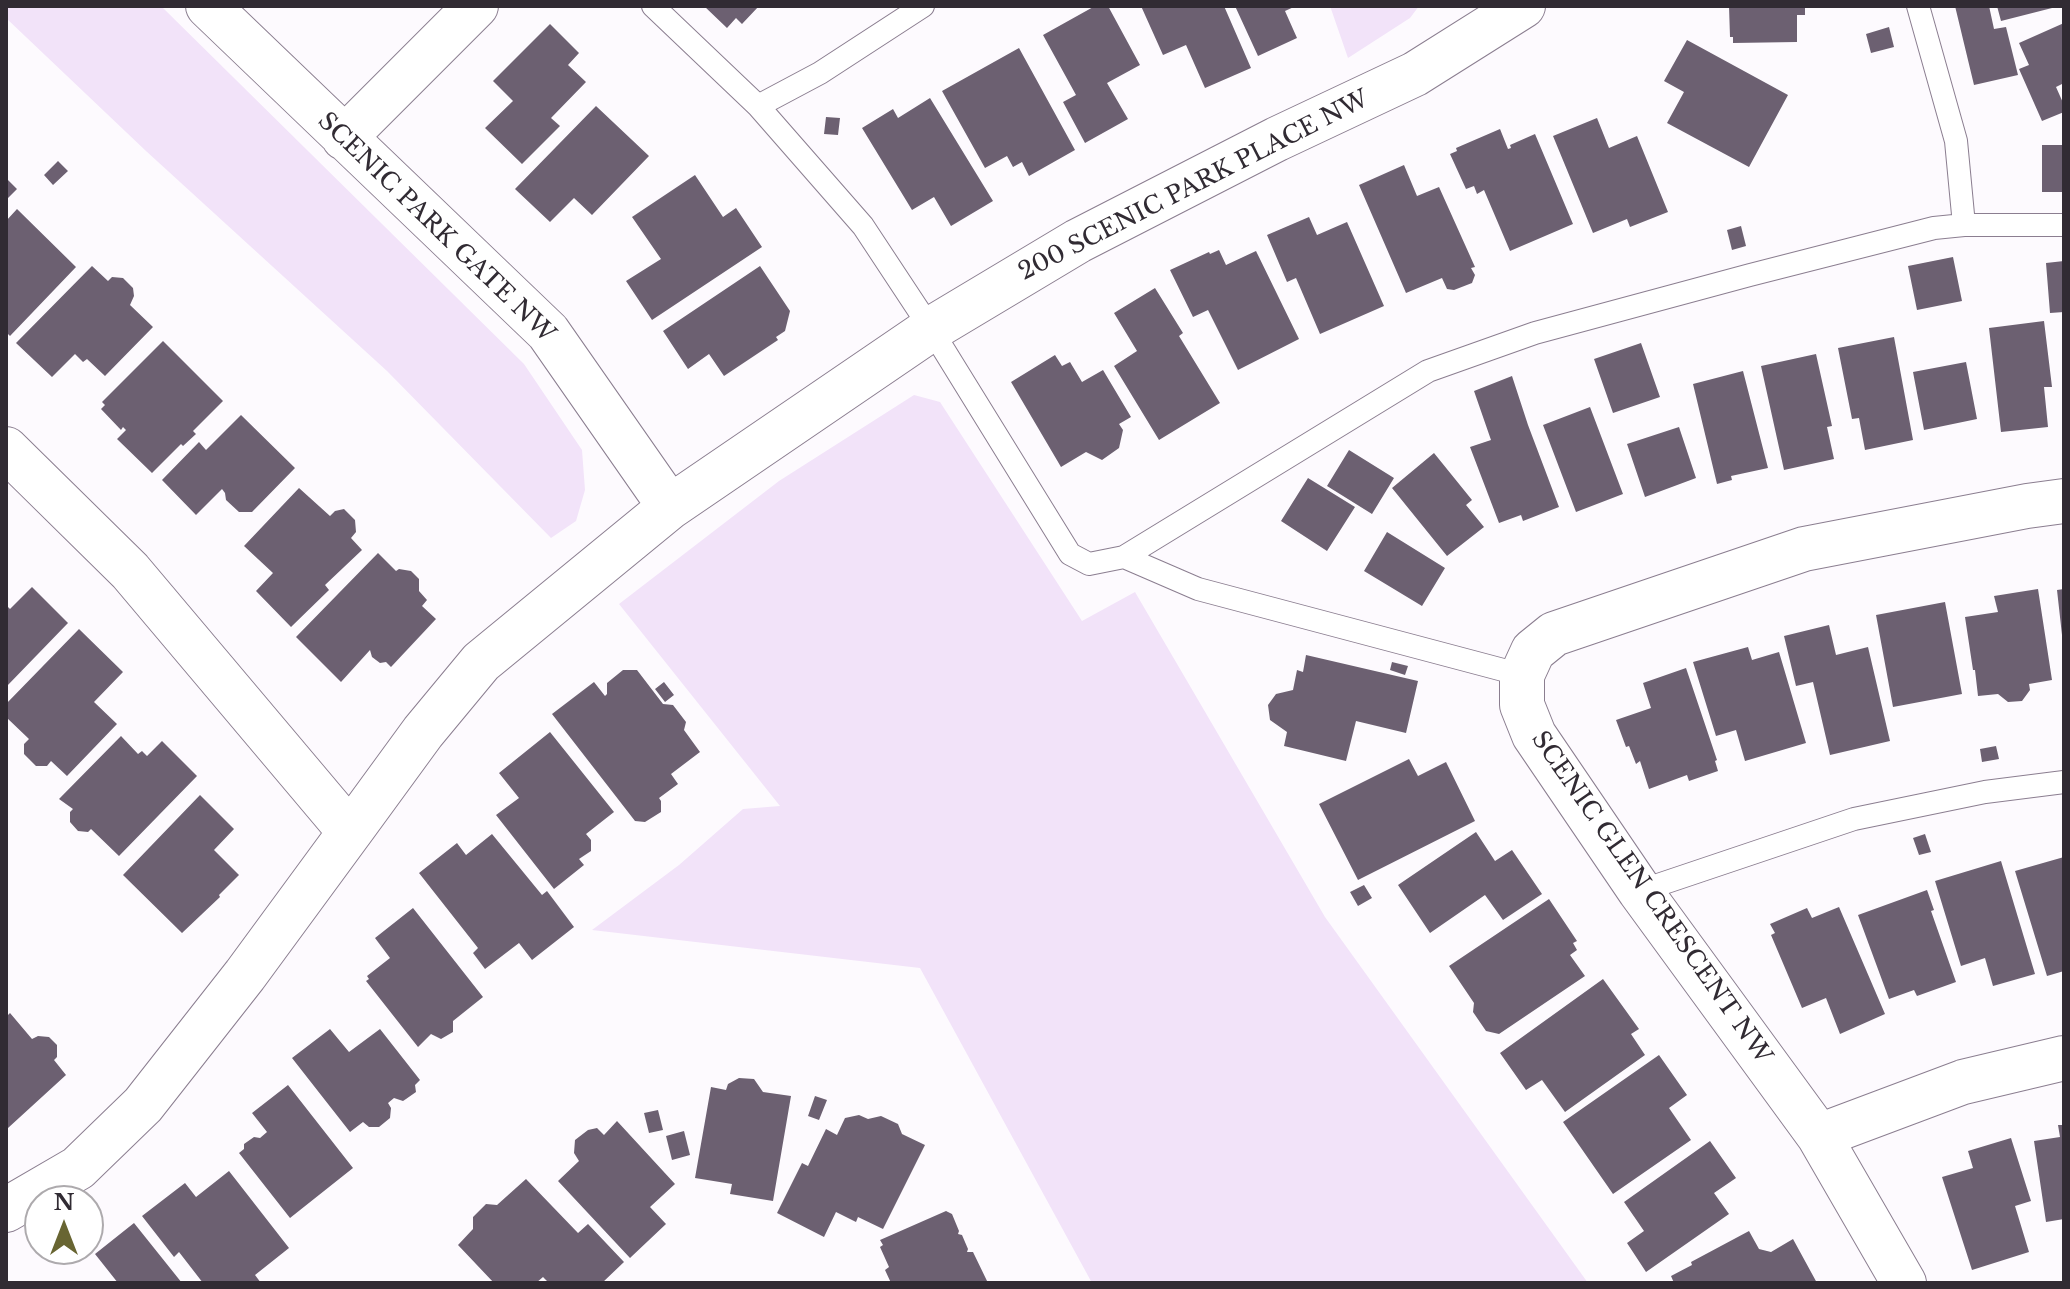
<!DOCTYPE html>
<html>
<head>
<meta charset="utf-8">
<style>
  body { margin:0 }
  #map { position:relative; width:2070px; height:1289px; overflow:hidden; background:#fdfafe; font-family:"Libre Baskerville",serif }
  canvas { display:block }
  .frame { position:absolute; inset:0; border:8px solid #312b33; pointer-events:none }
  .north { position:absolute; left:24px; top:1185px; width:80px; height:80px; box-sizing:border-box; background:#fff; border:2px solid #adaaad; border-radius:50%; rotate:0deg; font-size:22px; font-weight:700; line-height:32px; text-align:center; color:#312b33 }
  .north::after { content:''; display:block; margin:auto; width:28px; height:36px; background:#686532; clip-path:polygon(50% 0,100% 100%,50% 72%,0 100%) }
</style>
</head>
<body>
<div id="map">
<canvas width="2070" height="1289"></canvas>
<div class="frame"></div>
<div class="north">N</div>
</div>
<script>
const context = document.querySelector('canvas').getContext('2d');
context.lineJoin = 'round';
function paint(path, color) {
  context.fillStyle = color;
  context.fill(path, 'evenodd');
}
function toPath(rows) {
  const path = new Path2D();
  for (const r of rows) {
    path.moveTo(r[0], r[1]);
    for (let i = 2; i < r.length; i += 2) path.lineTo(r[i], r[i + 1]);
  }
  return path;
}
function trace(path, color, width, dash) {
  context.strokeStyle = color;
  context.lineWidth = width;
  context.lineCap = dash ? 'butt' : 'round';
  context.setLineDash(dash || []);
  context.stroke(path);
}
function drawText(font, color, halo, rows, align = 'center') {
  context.font = font + ' "Libre Baskerville",serif';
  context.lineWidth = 8;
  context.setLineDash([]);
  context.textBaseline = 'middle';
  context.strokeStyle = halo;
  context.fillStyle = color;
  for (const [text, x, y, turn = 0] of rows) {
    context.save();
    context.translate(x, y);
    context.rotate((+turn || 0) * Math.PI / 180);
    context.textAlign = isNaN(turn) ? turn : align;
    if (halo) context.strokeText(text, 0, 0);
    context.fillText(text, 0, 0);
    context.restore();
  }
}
const green = toPath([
  [6,6,161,6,524,364,582,450,585,490,576,521,551,538,387,371,146,151,6,18],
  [1330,6,1419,6,1410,18,1348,58],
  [914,395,940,402,1082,621,1135,592,1325,917,1588,1283,1092,1283,920,968,592,930,679,865,743,809,780,806,619,604,779,481]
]);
const building = toPath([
  [704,6,759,6,742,24,736,18,727,28],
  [1095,6,1108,6,1140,65,1107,83,1128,119,1085,143,1063,102,1076,95,1043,35],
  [1141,6,1224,6,1251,68,1205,88,1186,45,1163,55],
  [1235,6,1296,6,1285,11,1297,38,1258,56],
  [1729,6,1805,6,1805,15,1797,15,1797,42,1733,43,1733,37,1730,37],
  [1955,6,1989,6,1994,29,2006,27,2018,75,1974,85],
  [1997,6,2055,6,2056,7,2001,21],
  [2064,23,2064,83,2056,87,2064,105,2064,112,2042,121,2019,69,2029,65,2019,43],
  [550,24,579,53,568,65,586,82,551,118,560,126,522,164,485,128,513,101,493,81],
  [1889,27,1894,47,1871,53,1866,34],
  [1687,40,1788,95,1749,167,1667,123,1684,92,1664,81],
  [1019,48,1075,150,1029,176,1022,162,1013,167,1007,156,985,168,942,91],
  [930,98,993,201,951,226,934,197,912,210,862,128,893,109,898,118],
  [596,106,649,156,592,215,574,198,550,222,515,189],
  [826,117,840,118,838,135,824,134],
  [1597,118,1609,148,1637,136,1668,212,1630,227,1627,219,1593,233,1553,136],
  [1500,129,1508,149,1511,148,1510,145,1535,134,1573,224,1510,251,1484,190,1477,194,1474,186,1466,189,1450,154,1457,151,1456,148],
  [2042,145,2064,145,2064,192,2042,192],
  [58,161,68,171,53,185,44,175],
  [1404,165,1417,196,1439,187,1475,267,1471,268,1475,275,1472,283,1454,290,1447,289,1442,278,1406,293,1359,185],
  [695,175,723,217,736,208,762,247,652,320,626,281,661,259,632,217],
  [6,178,17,189,6,200],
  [17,209,76,267,10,336,6,332,6,221],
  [1309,217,1317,235,1347,222,1384,306,1320,334,1296,278,1287,282,1267,235],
  [1741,226,1746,246,1732,250,1727,230],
  [1219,250,1226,265,1256,251,1299,339,1238,370,1208,310,1193,317,1170,270,1209,252,1210,254],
  [1953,257,1962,301,1917,310,1908,266],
  [2064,261,2064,312,2050,313,2046,263],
  [92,266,108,281,112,277,123,278,133,288,134,296,130,305,153,327,105,376,87,359,83,362,75,354,52,377,16,343],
  [760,266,790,311,785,331,776,337,778,340,724,376,709,354,688,369,663,331],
  [1155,288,1183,333,1179,336,1220,403,1159,440,1114,366,1137,351,1114,313],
  [2044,321,2052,387,2044,387,2048,427,2001,432,1989,328],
  [1894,337,1913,440,1865,450,1859,418,1852,419,1838,348],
  [163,341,223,401,193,431,196,434,183,446,181,444,152,473,117,439,126,430,123,427,121,430,101,409,105,405,102,402],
  [1641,343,1660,397,1613,413,1594,359],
  [1816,354,1832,426,1827,427,1834,459,1784,470,1761,366],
  [1055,355,1062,366,1070,362,1082,382,1103,370,1131,417,1119,424,1123,430,1119,448,1102,460,1086,452,1061,467,1011,382],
  [1966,362,1977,419,1924,430,1913,372],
  [1743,371,1768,468,1731,476,1732,480,1717,484,1693,384],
  [1512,376,1528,425,1559,507,1523,521,1521,515,1499,523,1470,447,1491,440,1474,391],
  [1590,407,1623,494,1576,512,1543,425],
  [241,415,295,468,252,512,239,512,226,500,225,493,222,489,196,515,162,480,199,442,206,450],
  [1679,427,1696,478,1645,497,1627,444],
  [1349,450,1394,478,1372,514,1327,486],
  [1434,453,1472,500,1466,505,1484,527,1447,556,1392,488],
  [1308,478,1355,507,1327,551,1281,521],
  [299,488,330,516,335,511,344,509,355,520,356,532,351,538,362,550,325,585,329,590,291,627,256,591,273,573,244,546],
  [1387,532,1445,568,1422,606,1364,571],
  [378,553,396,571,399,569,411,571,419,579,419,591,427,600,422,606,436,619,391,667,386,662,380,663,372,657,370,650,341,682,296,637],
  [32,587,68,623,6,687,6,605,10,609],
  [2038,589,2052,680,2029,684,2030,690,2022,701,2008,702,1998,694,1978,696,1975,670,1973,670,1965,617,1998,612,1994,596],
  [2064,589,2064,635,2062,635,2057,590],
  [1945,602,1962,694,1893,707,1876,615],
  [1829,625,1836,655,1868,647,1890,741,1830,755,1813,682,1796,686,1784,636],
  [79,629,123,672,94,702,117,724,67,776,51,761,47,766,36,766,24,754,24,744,29,739,6,717,6,704],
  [1748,647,1752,660,1779,652,1806,743,1745,761,1736,730,1716,736,1693,662],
  [1306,655,1418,681,1406,733,1356,721,1346,761,1284,746,1287,732,1270,720,1268,705,1276,694,1293,690,1297,670,1303,672],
  [1392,662,1408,666,1405,675,1390,670],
  [1686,668,1717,760,1715,761,1718,771,1689,781,1687,775,1649,789,1640,761,1636,764,1629,746,1626,747,1616,720,1651,708,1643,683],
  [623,670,637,670,663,704,673,705,686,722,684,730,700,752,671,774,678,784,659,798,661,801,661,812,645,822,635,821,552,714,594,682,605,696,607,694,607,683],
  [664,682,674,695,665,702,655,689],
  [550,732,614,812,586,834,591,840,591,851,579,859,584,865,554,889,496,815,519,798,499,773],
  [121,736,138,754,142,751,147,756,162,741,197,776,119,856,91,829,88,832,78,831,70,822,70,812,73,809,59,799],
  [1996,746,1999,759,1982,762,1980,749],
  [1409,759,1418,776,1446,762,1475,821,1358,880,1319,804],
  [200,795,234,829,214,850,239,875,219,895,220,897,182,933,123,875],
  [1476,832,1495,861,1512,850,1542,894,1503,920,1485,895,1430,933,1398,885],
  [492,834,542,895,547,891,574,927,532,960,519,943,485,969,473,953,478,948,419,873,457,843,466,855],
  [1925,834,1931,852,1919,855,1913,838],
  [2064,857,2064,971,2047,976,2015,871],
  [2001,861,2035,974,1993,986,1985,958,1961,966,1935,881],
  [1364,885,1372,898,1358,906,1350,892],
  [1927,890,1934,910,1931,911,1956,982,1917,996,1914,990,1889,999,1858,915],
  [1549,899,1577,941,1573,943,1577,950,1570,955,1585,976,1499,1034,1486,1031,1473,1012,1474,1003,1449,966],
  [1839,907,1885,1014,1840,1034,1826,998,1802,1008,1771,935,1775,933,1770,924,1807,908,1812,918],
  [413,908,483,997,453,1021,453,1032,441,1039,431,1034,418,1047,366,981,369,979,367,976,390,958,375,938],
  [1603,979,1639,1029,1631,1034,1645,1055,1565,1112,1542,1080,1526,1090,1500,1053],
  [10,1013,32,1039,38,1036,49,1037,57,1045,57,1057,54,1060,66,1075,8,1128,6,1125,6,1017],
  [330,1029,349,1052,380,1029,420,1080,415,1085,416,1092,406,1099,403,1101,394,1098,388,1103,391,1108,390,1118,379,1127,369,1127,363,1122,350,1132,292,1058],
  [1659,1055,1687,1095,1669,1108,1691,1140,1613,1194,1563,1122],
  [739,1078,754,1079,763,1092,791,1096,773,1201,730,1194,732,1184,695,1178,711,1087,726,1090,728,1084],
  [288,1085,353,1168,290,1218,239,1153,244,1149,244,1144,254,1137,260,1138,267,1132,252,1113],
  [815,1096,827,1100,819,1120,808,1116],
  [658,1110,663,1130,649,1133,644,1113],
  [859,1115,868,1119,881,1116,898,1124,902,1134,925,1145,883,1229,858,1217,856,1222,836,1212,824,1237,777,1213,802,1163,808,1166,826,1129,837,1135,845,1118],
  [617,1121,675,1184,650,1207,666,1224,630,1258,558,1181,579,1161,574,1153,575,1140,588,1130,597,1128,604,1135],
  [2058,1125,2064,1125,2064,1219,2046,1222,2034,1141,2060,1137],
  [684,1131,690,1155,672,1160,666,1136],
  [2011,1138,2031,1201,2015,1206,2029,1252,1972,1270,1942,1177,1973,1168,1968,1151],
  [1710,1141,1736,1178,1714,1193,1729,1214,1646,1272,1627,1243,1644,1231,1624,1202],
  [229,1171,289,1248,255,1275,261,1283,203,1283,179,1252,174,1257,142,1216,185,1183,196,1197],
  [526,1179,578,1233,588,1224,624,1262,602,1283,549,1283,543,1277,536,1283,494,1283,458,1245,473,1229,473,1217,486,1204,497,1205],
  [946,1211,952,1214,959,1231,958,1234,962,1235,968,1249,967,1252,973,1252,988,1283,891,1283,885,1270,889,1267,880,1247,883,1245,880,1240],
  [134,1223,182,1283,118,1283,95,1254],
  [1749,1231,1759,1249,1771,1252,1793,1239,1817,1283,1674,1283,1671,1276,1692,1265,1691,1262]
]);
const lane = toPath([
  [653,6,758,106,820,73,923,6],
  [1918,6,1956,141,1964,225],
  [758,106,863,226,931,329,1070,554,1089,564,1124,557,1428,371,1535,333,1750,275,1934,228,1964,225,2064,225],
  [1124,557,1198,589,1522,675],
  [1640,891,1854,819,1985,792,2064,782]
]);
const street = toPath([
  [208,6,548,332,670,507],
  [344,138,476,6],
  [6,449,130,571,350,832,245,975,143,1105,78,1168,6,1210],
  [350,832,423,732,481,662,670,507,931,329,1078,241,1277,139,1415,74,1523,6],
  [1819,1136,1963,1082,2064,1058],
  [1904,1283,1819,1136,1640,891,1534,735,1522,705,1522,675,1533,651,1554,634,1804,549,2027,506,2064,501]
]);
const streetNames = [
  ["200 SCENIC PARK PLACE NW",1194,186,-27],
  ["SCENIC PARK GATE NW",436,228,44],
  ["SCENIC GLEN CRESCENT NW",1651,898,55]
];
paint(green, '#f2e3f9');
paint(building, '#6c6071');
trace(lane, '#8b7e90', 24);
trace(street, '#8b7e90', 46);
trace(lane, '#fff', 22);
trace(street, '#fff', 44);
drawText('24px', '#312b33', '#fff', streetNames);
</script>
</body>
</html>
